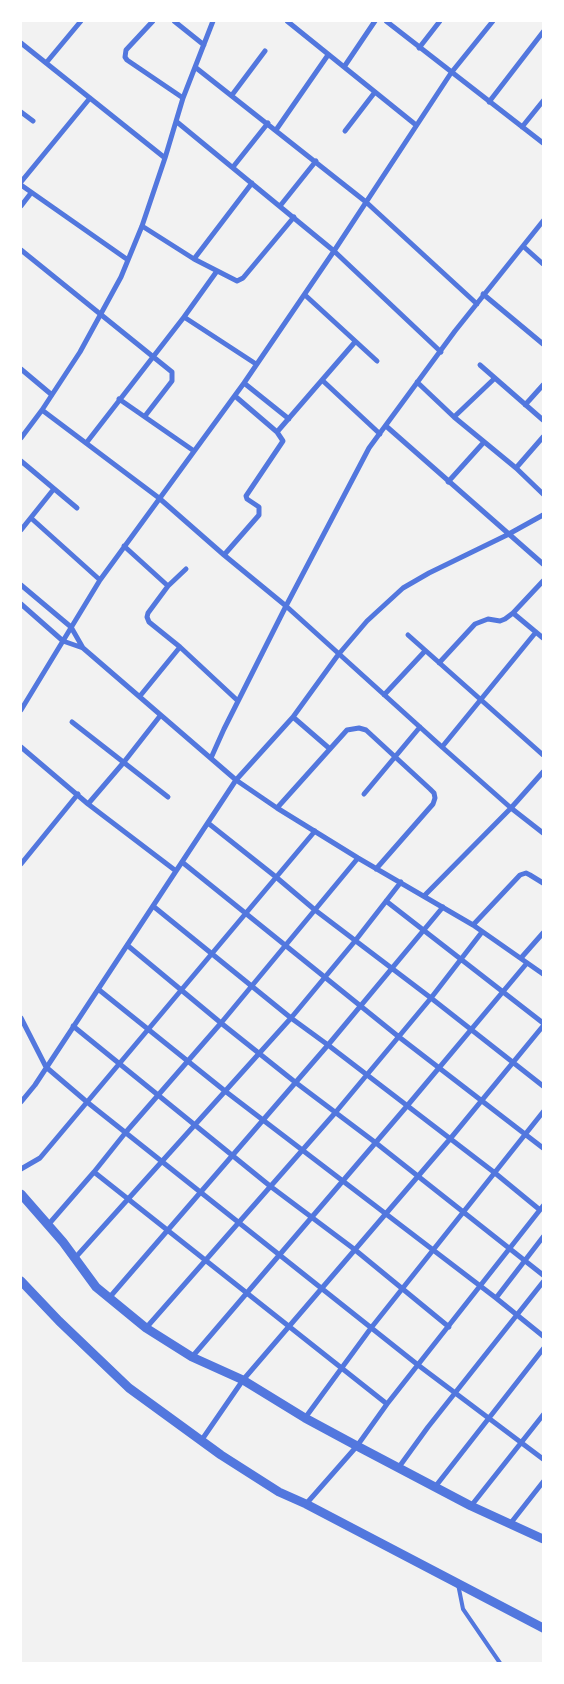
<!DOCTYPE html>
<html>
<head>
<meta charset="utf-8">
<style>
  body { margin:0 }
  #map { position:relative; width:564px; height:1684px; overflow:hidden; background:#f2f2f2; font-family:"Sofia Sans Condensed",sans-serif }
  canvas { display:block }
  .frame { position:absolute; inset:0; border:22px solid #fff; pointer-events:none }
</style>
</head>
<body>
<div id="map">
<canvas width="564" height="1684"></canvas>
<div class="frame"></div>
</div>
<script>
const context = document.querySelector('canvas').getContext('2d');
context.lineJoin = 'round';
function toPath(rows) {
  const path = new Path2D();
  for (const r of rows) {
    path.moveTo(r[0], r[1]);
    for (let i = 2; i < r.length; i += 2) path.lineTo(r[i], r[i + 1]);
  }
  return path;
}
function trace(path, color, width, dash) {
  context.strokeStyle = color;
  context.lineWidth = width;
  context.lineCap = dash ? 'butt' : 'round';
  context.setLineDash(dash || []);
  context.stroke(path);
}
const service = toPath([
  [458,1584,463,1609,500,1663]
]);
const minor = toPath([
  [153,21,126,50,125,57,127,60,183,98],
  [174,21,204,45],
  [287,21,416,125],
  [386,21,543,143],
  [21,43,165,158],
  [419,48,440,21],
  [46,63,81,21],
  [195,67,366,202,477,304],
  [344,67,375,21],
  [232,95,265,51],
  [489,102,543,32],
  [21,112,33,121],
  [177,122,334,251,441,352],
  [522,127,543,101],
  [276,130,328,55],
  [345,131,375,92],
  [233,167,268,123],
  [21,182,90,98],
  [21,185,128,260],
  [21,206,31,193],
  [280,206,316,161],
  [142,226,194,259,237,281,243,278,294,217],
  [524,247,543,264],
  [21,250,172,372,172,381,145,416],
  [194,259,252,183],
  [483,294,543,344],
  [305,295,377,361],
  [184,317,256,364],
  [480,365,543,420],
  [21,369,52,395],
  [322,380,380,434],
  [417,382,454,417,516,468,543,494],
  [244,383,289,419],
  [119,399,194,451],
  [525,405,543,385],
  [42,410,159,498,224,555,286,606,442,747,511,808,543,833],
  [454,417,495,378],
  [386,426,543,564],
  [277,432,355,342],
  [21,438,42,410,80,352,121,277,142,226,165,158,183,98,213,21],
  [87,442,184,317,217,271],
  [21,461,77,508],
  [516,468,543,437],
  [448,482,484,442],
  [31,518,100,580],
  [21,530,53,490],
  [124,546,168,586],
  [224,555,259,515,259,507,247,499,246,496,283,441,277,432,235,396],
  [186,569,168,586,148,613,147,617,149,622,180,647,238,701],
  [21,585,71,627,83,648,236,780,277,808,358,858,473,925,543,974],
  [21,604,63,641,83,648],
  [513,613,543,638],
  [408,635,543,755],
  [439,663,475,624,488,619,500,621,505,619,513,613,543,581],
  [384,695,425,651],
  [140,696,180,647],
  [21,710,100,580,244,383,334,251,451,73,493,21],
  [293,717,330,749],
  [72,722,168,797],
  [21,747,88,804,176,871],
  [442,747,536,632],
  [211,758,224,729,286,606,369,448,455,331,543,221],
  [364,794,420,727],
  [88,804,124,762,160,716],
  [277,808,347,730,359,728,366,730,430,789,434,793,435,798,433,804,376,869],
  [208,823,276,877,315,910,431,998,543,1086],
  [182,862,399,1037,543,1148],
  [21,864,78,794],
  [424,896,511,808,543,772],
  [386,901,543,1023],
  [153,906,291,1018,328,1045,495,1173,540,1210],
  [473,925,520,875,526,873,530,875,543,883],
  [127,945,221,1023,295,1082,376,1143,543,1275],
  [521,958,543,933],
  [98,989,225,1091,496,1298,543,1336],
  [21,1018,46,1067,87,1102,418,1365,543,1459],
  [73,1026,270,1186,354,1249,449,1327],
  [21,1102,35,1085,236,780,293,717,338,655,367,621,403,588,429,573,507,535,543,515],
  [21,1169,40,1158,315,831],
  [94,1172,387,1404],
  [48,1225,94,1172,126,1132,221,1023,358,858],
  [75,1258,291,1018,355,941,401,882],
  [109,1298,328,1045,443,907],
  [496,1298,543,1237],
  [146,1328,335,1113,431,998,482,932],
  [192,1357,407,1106,527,963],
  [305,1418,371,1328,543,1112],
  [201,1441,243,1380,450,1139,543,1026],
  [399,1467,428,1427,543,1282],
  [435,1487,543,1349],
  [306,1504,357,1446,387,1404,543,1206],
  [471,1506,543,1415],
  [510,1524,543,1482]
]);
const tertiary = toPath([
  [21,1194,63,1242,96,1287,146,1328,192,1357,243,1380,305,1418,357,1446,471,1506,543,1539],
  [21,1281,59,1321,129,1388,221,1455,279,1492,306,1504,543,1628]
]);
trace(service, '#5277de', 4);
trace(minor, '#5277de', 5);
trace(tertiary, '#5277de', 9);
</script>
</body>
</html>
